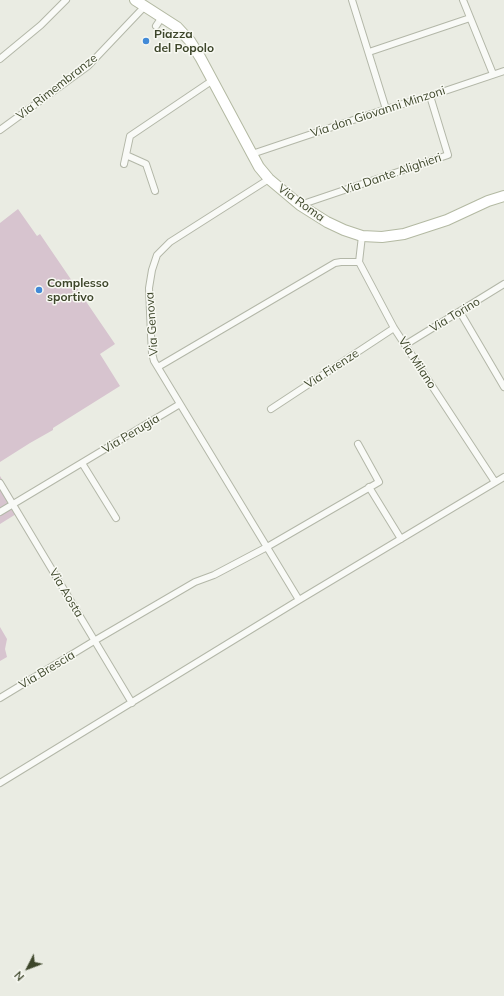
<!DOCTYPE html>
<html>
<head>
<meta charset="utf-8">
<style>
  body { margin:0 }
  #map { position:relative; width:504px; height:996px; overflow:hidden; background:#eaece3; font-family:Mulish,sans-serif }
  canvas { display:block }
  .north { position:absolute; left:8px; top:948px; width:40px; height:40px; -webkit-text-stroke:3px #f8f9f3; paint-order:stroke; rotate:228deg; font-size:11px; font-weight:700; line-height:16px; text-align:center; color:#3d462a }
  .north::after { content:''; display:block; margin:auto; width:14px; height:18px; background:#3d462a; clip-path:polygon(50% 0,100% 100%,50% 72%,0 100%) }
</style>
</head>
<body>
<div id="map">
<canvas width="504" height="996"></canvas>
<div class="north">N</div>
</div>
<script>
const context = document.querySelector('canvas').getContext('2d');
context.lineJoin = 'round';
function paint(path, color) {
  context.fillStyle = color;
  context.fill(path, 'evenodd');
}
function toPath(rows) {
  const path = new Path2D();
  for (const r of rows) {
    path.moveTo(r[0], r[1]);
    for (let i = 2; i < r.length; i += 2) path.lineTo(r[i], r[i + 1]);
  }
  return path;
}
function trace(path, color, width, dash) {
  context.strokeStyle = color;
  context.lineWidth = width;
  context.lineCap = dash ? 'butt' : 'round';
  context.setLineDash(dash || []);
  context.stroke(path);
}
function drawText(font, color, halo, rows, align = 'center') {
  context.font = font + ' Mulish,sans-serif';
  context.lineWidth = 3;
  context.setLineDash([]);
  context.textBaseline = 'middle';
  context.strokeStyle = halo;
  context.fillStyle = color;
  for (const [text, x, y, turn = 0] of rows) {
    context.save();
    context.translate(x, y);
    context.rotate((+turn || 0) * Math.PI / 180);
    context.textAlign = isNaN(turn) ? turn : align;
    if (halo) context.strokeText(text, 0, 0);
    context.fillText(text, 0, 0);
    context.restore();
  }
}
const green = toPath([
  [18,209,37,236,40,234,115,344,100,354,120,386,53,428,53,430,30,443,0,462,0,223],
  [0,476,21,511,0,524],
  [0,627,7,639,5,649,7,657,0,661]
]);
const street = toPath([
  [352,0,386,109],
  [463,0,493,74],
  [156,26,162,17],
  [369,52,470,18],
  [0,59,41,25,66,0],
  [0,130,88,66,145,6],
  [252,154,386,109,430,96,504,71],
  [126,155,146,164,155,191],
  [124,164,130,136,213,80],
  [269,179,170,242,157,255,152,270,149,288,151,335,152,353,154,361,299,600],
  [300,205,448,155,430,96],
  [362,236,359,262,394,328,495,482],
  [460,312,504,387],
  [405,345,504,284],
  [158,367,335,263,341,262,359,262],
  [271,409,394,328],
  [82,463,116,518],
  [0,483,132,703],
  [369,487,401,539],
  [0,512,180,404],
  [0,698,94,641,195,582,214,575,267,547,379,482,358,444],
  [0,783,299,600,504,477]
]);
const primary = toPath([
  [135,0,177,27,190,41,200,57,252,154,259,167,269,179,300,205,327,222,344,230,362,236,382,237,404,234,447,220,488,201,504,196]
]);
const markers = [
  [146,41,4,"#428ad7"],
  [39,290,4,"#428ad7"]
];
const poiNames = [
  ["Piazza",154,34],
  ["del Popolo",154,48],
  ["Complesso",47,283],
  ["sportivo",47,297]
];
const streetNames = [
  ["Via Rimembranze",57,87,-38],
  ["Via don Giovanni Minzoni",378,112,-18],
  ["Via Dante Alighieri",392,174,-19],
  ["Via Roma",301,203,36],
  ["Via Torino",455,315,-31],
  ["Via Genova",152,324,-94],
  ["Via Milano",417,363,57],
  ["Via Firenze",332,369,-33],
  ["Via Perugia",131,434,-31],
  ["Via Aosta",66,593,59],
  ["Via Brescia",47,670,-31]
];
paint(green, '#d7c4cf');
trace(street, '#b3b7a8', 8);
trace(primary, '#b3b9a2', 12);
trace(street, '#f9faf7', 6);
trace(primary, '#fff', 10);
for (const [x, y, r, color] of markers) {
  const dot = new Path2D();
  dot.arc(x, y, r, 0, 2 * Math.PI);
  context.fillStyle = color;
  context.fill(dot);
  trace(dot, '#f8f9f3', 1.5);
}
drawText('bold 12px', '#3d462a', '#f8f9f3', poiNames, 'left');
drawText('12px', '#3d462a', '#f8f9f3', streetNames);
</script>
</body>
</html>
